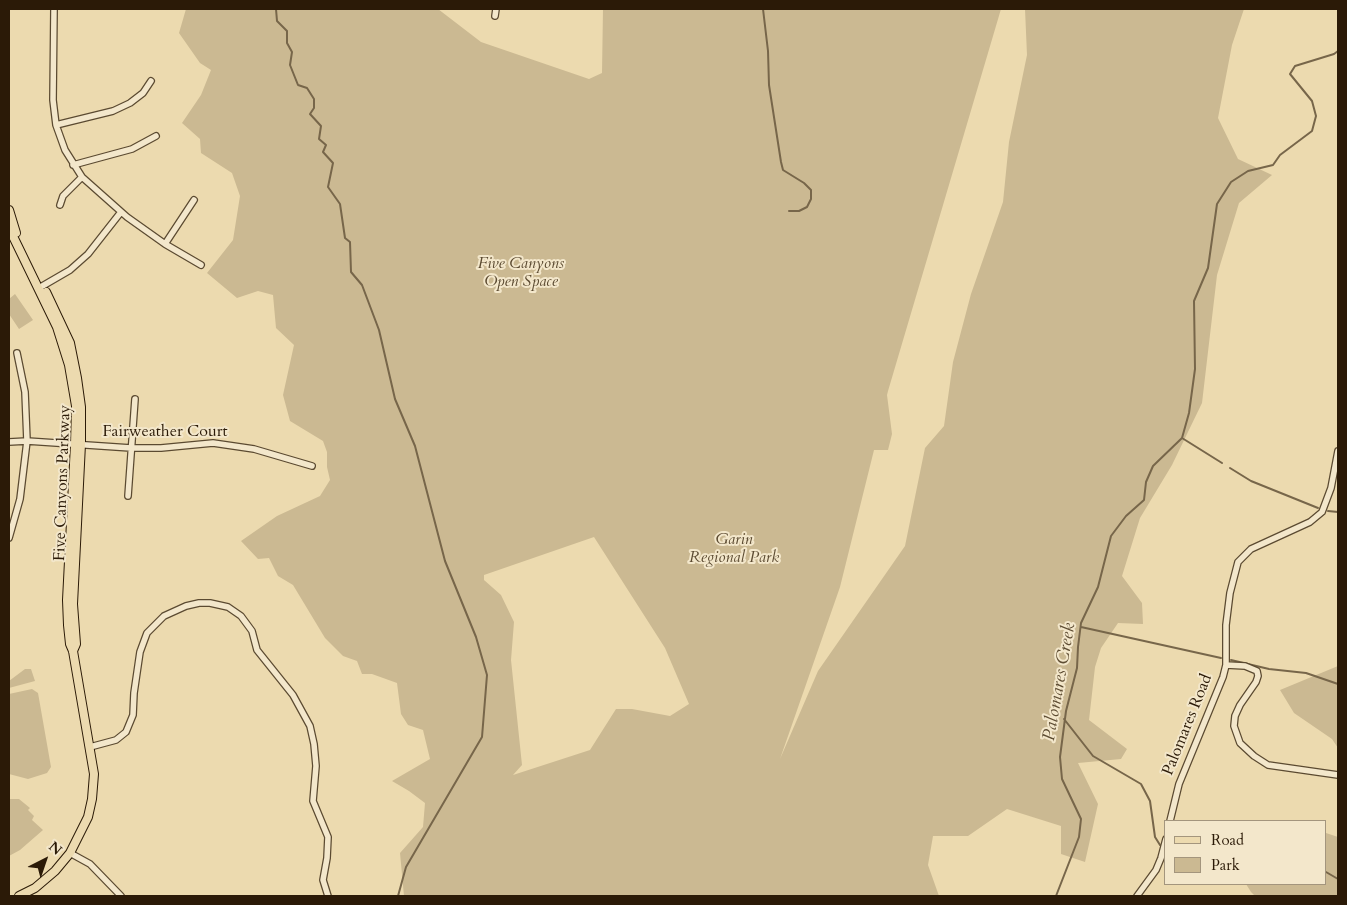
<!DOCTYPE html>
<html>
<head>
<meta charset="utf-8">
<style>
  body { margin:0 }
  #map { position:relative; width:1347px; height:905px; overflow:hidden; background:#ecdaaf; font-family:Cardo,serif }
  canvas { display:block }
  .frame { position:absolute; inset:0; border:10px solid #2b1a07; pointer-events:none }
  .legend { position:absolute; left:1164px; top:820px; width:162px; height:65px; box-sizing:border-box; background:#f3e7cb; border:1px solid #a3957d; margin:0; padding:6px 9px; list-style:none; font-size:15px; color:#2b1a07 }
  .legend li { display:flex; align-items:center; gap:10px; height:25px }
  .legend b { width:25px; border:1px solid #a3957d }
  .north { position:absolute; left:20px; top:835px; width:50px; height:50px; -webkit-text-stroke:4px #f3e7cb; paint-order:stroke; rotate:41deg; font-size:14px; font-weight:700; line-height:20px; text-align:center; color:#2b1a07 }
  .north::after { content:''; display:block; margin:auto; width:18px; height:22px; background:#2b1a07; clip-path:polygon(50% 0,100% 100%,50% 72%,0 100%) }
</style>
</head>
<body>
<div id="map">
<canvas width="1347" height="905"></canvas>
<div class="frame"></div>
<ul class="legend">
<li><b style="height:6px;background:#ecdaaf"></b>Road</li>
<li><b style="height:14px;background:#cbb992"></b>Park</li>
</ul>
<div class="north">N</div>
</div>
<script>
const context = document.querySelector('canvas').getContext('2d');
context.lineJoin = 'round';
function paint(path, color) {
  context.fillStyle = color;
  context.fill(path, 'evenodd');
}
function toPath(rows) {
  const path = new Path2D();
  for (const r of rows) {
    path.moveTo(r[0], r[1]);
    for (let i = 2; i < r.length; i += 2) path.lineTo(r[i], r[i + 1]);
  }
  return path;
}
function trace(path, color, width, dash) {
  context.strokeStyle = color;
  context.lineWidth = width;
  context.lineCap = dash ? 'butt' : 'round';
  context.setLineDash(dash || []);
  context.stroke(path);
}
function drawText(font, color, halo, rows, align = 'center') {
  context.font = font + ' Cardo,serif';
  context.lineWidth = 4;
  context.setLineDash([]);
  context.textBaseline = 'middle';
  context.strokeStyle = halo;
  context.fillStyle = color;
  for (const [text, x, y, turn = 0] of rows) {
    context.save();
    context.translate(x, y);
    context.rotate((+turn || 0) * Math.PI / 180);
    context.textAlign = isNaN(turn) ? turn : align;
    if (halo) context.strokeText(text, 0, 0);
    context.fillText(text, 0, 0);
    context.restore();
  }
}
const green = toPath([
  [186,9,438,9,481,42,589,79,602,73,603,9,1001,9,888,391,887,395,892,434,888,450,874,450,840,587,780,759,818,671,905,546,925,448,944,426,953,362,971,294,1003,202,1009,142,1027,55,1025,9,1244,9,1232,45,1218,118,1238,159,1272,175,1239,203,1217,275,1202,403,1172,465,1140,518,1122,576,1142,603,1143,624,1118,623,1101,648,1095,667,1089,720,1127,749,1121,759,1078,763,1098,804,1085,862,1061,854,1061,826,1007,809,968,836,933,836,928,865,939,896,404,896,400,853,423,827,425,803,409,791,392,781,430,759,423,730,408,725,401,714,397,683,372,674,362,674,357,661,343,656,325,638,293,585,278,576,269,558,258,559,241,541,277,516,320,496,330,480,327,467,327,452,323,441,290,421,283,395,294,345,276,328,273,295,258,291,237,298,207,273,233,240,240,196,232,173,201,153,200,139,182,123,201,95,211,70,200,63,179,33],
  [594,537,665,648,689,704,670,716,632,709,616,709,590,750,513,775,522,765,511,660,514,622,501,595,484,580,484,575],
  [15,294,33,320,19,329,9,314,9,299],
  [1338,666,1338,748,1332,739,1294,713,1280,690],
  [25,669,31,669,35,681,9,688,9,681],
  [32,689,38,693,51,767,47,773,28,779,9,774,9,694],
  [9,799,19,799,30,808,28,810,34,816,32,820,43,830,20,850,9,856],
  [1326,833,1338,837,1338,896,1255,896,1251,892,1246,884,1326,884]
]);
const stream = toPath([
  [276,9,277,21,287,31,287,43,292,52,290,65,298,85,307,88,314,99,314,108,310,114,321,126,319,139,326,145,323,152,333,163,328,187,340,204,345,238,350,242,351,272,362,285,379,330,395,399,415,446,445,561,476,637,487,675,482,737,406,867,398,896],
  [763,9,768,51,769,85,781,162,783,170,804,183,811,190,811,199,807,207,799,211,789,211],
  [1182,438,1222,463],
  [1230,468,1251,481,1318,508],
  [1328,511,1338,512],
  [1081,627,1221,658],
  [1231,660,1269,669,1306,673,1338,684],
  [1064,719,1093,756,1141,784,1150,801,1155,837,1160,845],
  [1326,872,1338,879],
  [1056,896,1079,837,1081,819,1062,779,1060,757,1066,711,1077,668,1078,647,1081,623,1098,587,1111,536,1126,516,1144,500,1146,482,1153,466,1182,438,1189,413,1195,369,1194,301,1208,268,1217,204,1231,182,1248,171,1273,165,1280,155,1312,131,1316,116,1312,101,1290,74,1295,66,1334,54,1338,51]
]);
const minor = toPath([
  [54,9,53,100,56,125,65,150,82,177,127,217,165,244,201,265],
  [495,16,496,9],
  [56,125,113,111,130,103,143,93,151,81],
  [73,165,132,149,156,136],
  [60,205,63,196,82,177],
  [165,244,194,200],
  [39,288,70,270,88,254,121,212],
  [9,442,27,441,131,448,161,448,213,443,254,449,312,466],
  [128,496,135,399],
  [9,538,20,499,27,441,25,392,17,353],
  [1226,665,1245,666,1257,671,1258,676,1256,682,1240,705,1235,716,1234,726,1240,743,1254,756,1268,765,1338,775],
  [90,747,116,740,126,732,133,715,134,693,140,652,147,633,164,616,186,606,199,603,210,603,228,607,241,616,252,631,257,650,293,695,310,726,314,744,316,766,313,801,328,837,327,858,323,880,328,896],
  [1170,821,1179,784,1223,677,1226,665,1226,625,1230,593,1238,562,1251,549,1310,522,1322,512,1331,488,1338,451],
  [70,853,90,864,121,896],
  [1137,896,1156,870,1161,858,1166,839]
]);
const major = toPath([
  [9,210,16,233],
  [9,228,57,327,69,365,76,406,75,444,67,600,68,625,70,644,73,651,94,774,92,799,88,817,70,853,55,871,35,888,19,896],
  [46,292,70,343,77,378,81,407,81,444,73,604,76,644,73,651]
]);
const parkNames = [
  ["Five Canyons",521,264],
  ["Open Space",521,282],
  ["Garin",734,540],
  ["Regional Park",734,558]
];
const streetNames = [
  ["Fairweather Court",165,432],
  ["Five Canyons Parkway",63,483,-88],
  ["Palomares Road",1188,725,-68]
];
const waterNames = [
  ["Palomares Creek",1060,682,-80]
];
paint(green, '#cbb992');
trace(stream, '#77664a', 2);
trace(minor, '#5b4a31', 8);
trace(major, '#2b1a07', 10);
trace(minor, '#f3e7cb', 5.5);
trace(major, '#ecdaaf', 8);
drawText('italic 16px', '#5b4a31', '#f3e7cb', parkNames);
drawText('16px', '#2b1a07', '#f3e7cb', streetNames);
drawText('italic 18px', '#5e4d33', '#f3e7cb', waterNames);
</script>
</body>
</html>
